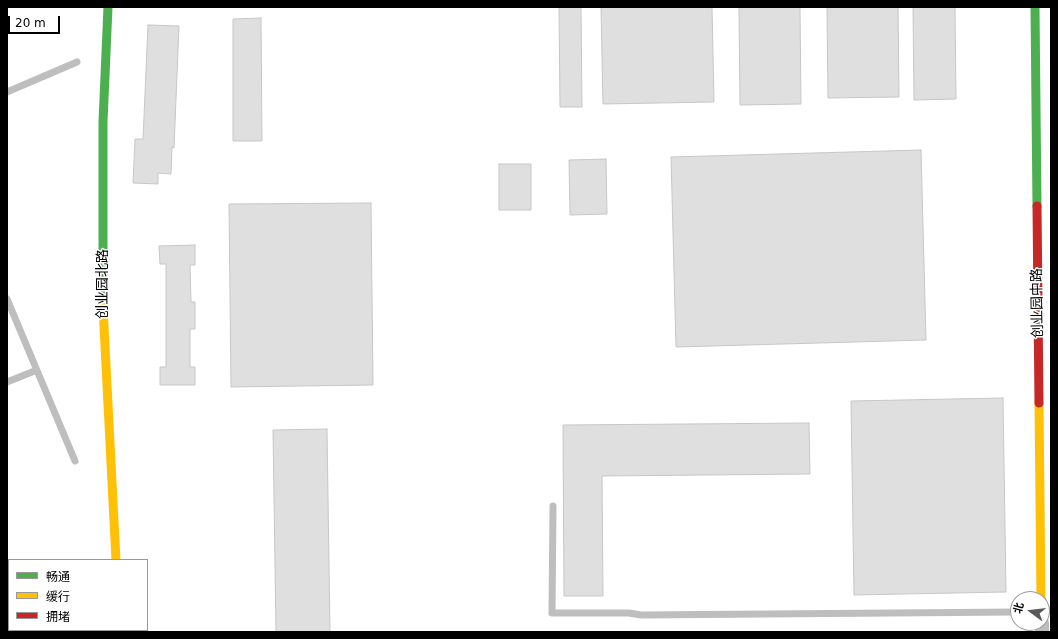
<!DOCTYPE html>
<html>
<head>
<meta charset="utf-8">
<style>
  body { margin:0 }
  #map { position:relative; width:1058px; height:639px; overflow:hidden; background:#fff; font-family:"DejaVu Sans","Noto Sans SC",sans-serif }
  canvas { display:block }
  .frame { position:absolute; inset:0; border:8px solid #000; pointer-events:none }
  .legend { position:absolute; left:8px; top:559px; width:140px; height:72px; box-sizing:border-box; background:#fff; border:1px solid #999; margin:0; padding:5px 7px; list-style:none; font-size:12px; color:#000 }
  .legend li { display:flex; align-items:center; gap:8px; height:20px }
  .legend b { width:20px; border:1px solid #999 }
  .north { position:absolute; left:1010px; top:591px; width:40px; height:40px; box-sizing:border-box; background:#fff; border:1px solid #999; border-radius:50%; rotate:285deg; font-size:11px; font-weight:700; line-height:16px; text-align:center; color:#000 }
  .north::after { content:''; display:block; margin:auto; width:14px; height:18px; background:#595959; clip-path:polygon(50% 0,100% 100%,50% 72%,0 100%) }
  .scale { position:absolute; left:8px; top:16px; width:52px; height:18px; box-sizing:border-box; border:2px solid #000; border-top:0; padding-left:5px; font-size:12px; line-height:14px; white-space:nowrap; color:#000; -webkit-text-stroke:3px #fff; paint-order:stroke }
</style>
</head>
<body>
<div id="map">
<canvas width="1058" height="639"></canvas>
<div class="frame"></div>
<ul class="legend">
<li><b style="height:5px;background:#4caf50"></b>畅通</li>
<li><b style="height:5px;background:#ffc107"></b>缓行</li>
<li><b style="height:5px;background:#c62828"></b>拥堵</li>
</ul>
<div class="north">北</div>
<div class="scale">20 m</div>
</div>
<script>
const context = document.querySelector('canvas').getContext('2d');
context.lineJoin = 'round';
function paint(path, color) {
  context.fillStyle = color;
  context.fill(path, 'evenodd');
}
function toPath(rows) {
  const path = new Path2D();
  for (const r of rows) {
    path.moveTo(r[0], r[1]);
    for (let i = 2; i < r.length; i += 2) path.lineTo(r[i], r[i + 1]);
  }
  return path;
}
function trace(path, color, width, dash) {
  context.strokeStyle = color;
  context.lineWidth = width;
  context.lineCap = dash ? 'butt' : 'round';
  context.setLineDash(dash || []);
  context.stroke(path);
}
function drawText(font, color, halo, rows, align = 'center') {
  context.font = font + ' "DejaVu Sans","Noto Sans SC",sans-serif';
  context.lineWidth = 3;
  context.setLineDash([]);
  context.textBaseline = 'middle';
  context.strokeStyle = halo;
  context.fillStyle = color;
  for (const [text, x, y, turn = 0] of rows) {
    context.save();
    context.translate(x, y);
    context.rotate((+turn || 0) * Math.PI / 180);
    context.textAlign = isNaN(turn) ? turn : align;
    if (halo) context.strokeText(text, 0, 0);
    context.fillText(text, 0, 0);
    context.restore();
  }
}
const building = toPath([
  [559,7,581,7,582,107,560,107,559,7],
  [601,7,712,7,714,102,603,104,601,7],
  [739,7,800,7,801,104,740,105,739,7],
  [827,7,898,7,899,97,828,98,827,7],
  [913,7,955,7,956,99,914,100,913,7],
  [261,18,262,141,233,141,233,19,261,18],
  [148,25,179,26,174,148,172,147,171,174,158,173,158,184,133,183,135,139,143,139,148,25],
  [921,150,926,340,676,347,671,157,921,150],
  [606,159,607,214,570,215,569,160,606,159],
  [499,164,531,164,531,210,499,210,499,164],
  [371,203,373,385,231,387,229,204,371,203],
  [195,245,195,265,190,265,191,302,195,302,195,329,190,329,190,367,195,367,195,385,160,385,160,367,166,367,166,264,160,264,159,246,195,245],
  [1003,398,1006,592,854,595,851,401,1003,398],
  [809,423,810,474,602,476,603,596,564,596,563,425,809,423],
  [327,429,330,632,276,632,273,430,327,429]
]);
const lane = toPath([
  [7,92,77,62],
  [7,299,75,461],
  [7,382,37,370],
  [553,506,552,613,629,613,641,615,1018,612],
  [1042,611,1051,611]
]);
const street = toPath([
  [1042,623,1042,632],
  [119,630,119,632]
]);
const fast = toPath([
  [1035,7,1037,206],
  [103,307,103,122,108,7]
]);
const slow = toPath([
  [103,307,116,560],
  [1039,403,1041,599]
]);
const jam = toPath([
  [1037,206,1039,403]
]);
const streetNames = [
  ["创业园北路",103,284,-90],
  ["创业园中路",1038,303,-91]
];
paint(building, '#dfdfdf');
trace(building, '#c7c7c7', 1);
trace(lane, '#bebebe', 7);
trace(street, '#bebebe', 14);
trace(fast, '#4caf50', 9);
trace(slow, '#ffc107', 9);
trace(jam, '#c62828', 9);
drawText('14px', '#000', '#fff', streetNames);
</script>
</body>
</html>
